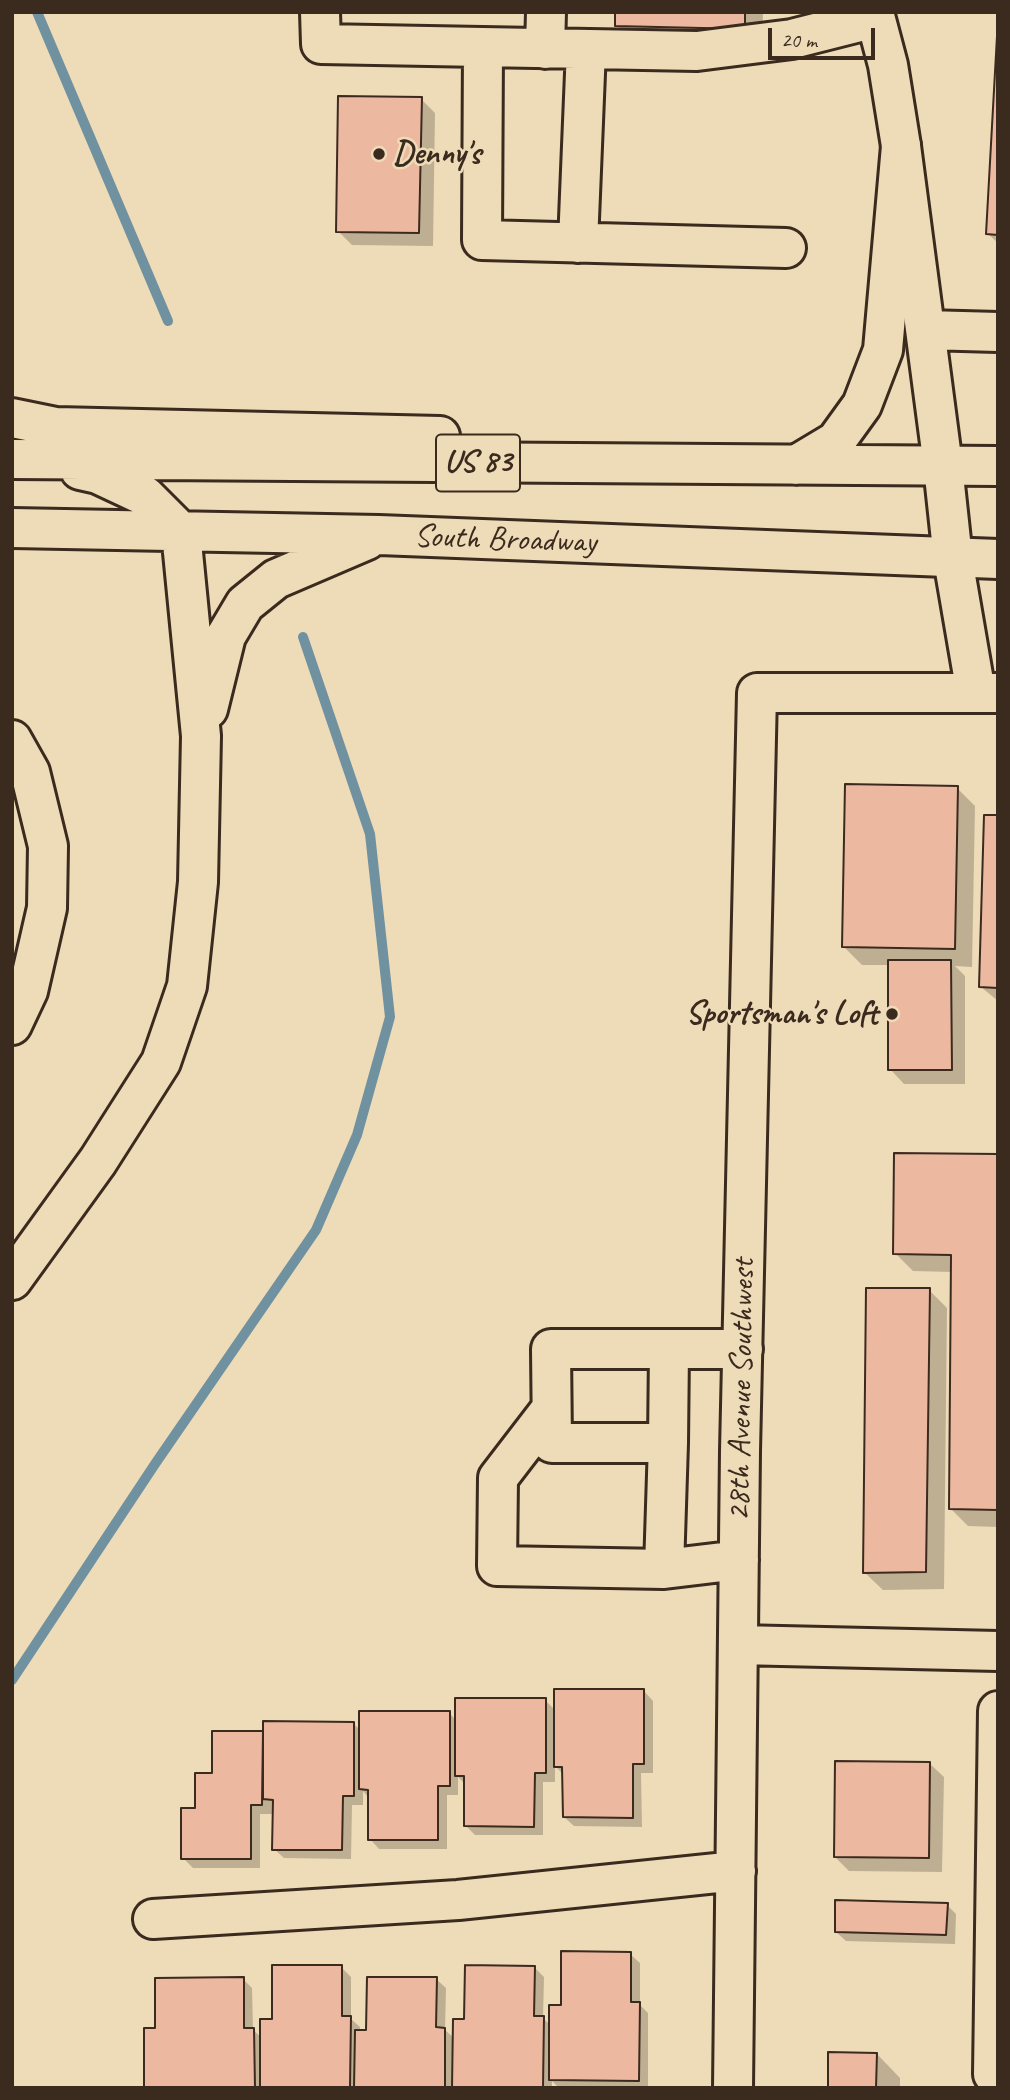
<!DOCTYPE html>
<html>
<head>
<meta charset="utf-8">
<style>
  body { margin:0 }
  #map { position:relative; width:1010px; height:2100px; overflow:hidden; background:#eedbb8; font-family:Caveat,sans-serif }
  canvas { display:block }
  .frame { position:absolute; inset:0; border:14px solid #3b2a1e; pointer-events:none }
  .scale { position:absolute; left:768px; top:28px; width:107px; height:32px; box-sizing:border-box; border:4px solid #3b2a1e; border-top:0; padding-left:9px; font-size:21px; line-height:24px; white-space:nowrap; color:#3b2a1e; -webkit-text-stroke:5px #eedbb8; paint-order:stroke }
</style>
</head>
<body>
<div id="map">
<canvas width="1010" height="2100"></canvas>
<div class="frame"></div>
<div class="scale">20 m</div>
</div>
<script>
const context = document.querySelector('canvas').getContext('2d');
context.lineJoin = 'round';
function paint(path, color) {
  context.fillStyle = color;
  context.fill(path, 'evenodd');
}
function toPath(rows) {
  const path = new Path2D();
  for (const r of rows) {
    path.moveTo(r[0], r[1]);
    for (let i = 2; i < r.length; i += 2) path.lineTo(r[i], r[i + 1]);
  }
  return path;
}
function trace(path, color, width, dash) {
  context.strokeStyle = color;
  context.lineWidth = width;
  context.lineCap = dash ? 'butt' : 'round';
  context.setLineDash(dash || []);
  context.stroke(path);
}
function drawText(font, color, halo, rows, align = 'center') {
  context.font = font + ' Caveat,sans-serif';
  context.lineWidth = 5;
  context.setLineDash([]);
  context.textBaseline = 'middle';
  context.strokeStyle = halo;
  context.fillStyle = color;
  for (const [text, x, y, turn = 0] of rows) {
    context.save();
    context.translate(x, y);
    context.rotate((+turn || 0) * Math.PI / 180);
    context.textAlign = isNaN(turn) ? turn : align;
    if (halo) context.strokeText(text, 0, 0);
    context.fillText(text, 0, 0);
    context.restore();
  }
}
const shadow = toPath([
  [617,12,763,12,762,46,635,44,617,25],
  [998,50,998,243,988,234],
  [421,99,435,113,433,246,352,245,338,231],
  [957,788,975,806,972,967,955,966,965,976,965,1084,904,1084,890,1069,890,965,862,965,844,947],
  [998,817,998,1001,981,987],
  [998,1155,998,1527,968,1526,950,1508,953,1272,913,1271,895,1253],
  [929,1290,947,1308,944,1589,883,1590,864,1572],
  [644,1691,653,1701,653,1773,641,1773,642,1827,574,1826,564,1817,564,1775,555,1766,555,1782,543,1782,543,1835,475,1835,466,1826,466,1785,458,1777,458,1795,447,1795,447,1849,379,1849,370,1839,369,1798,363,1791,363,1805,352,1805,351,1859,284,1858,274,1849,274,1814,260,1814,260,1868,193,1868,183,1858,197,1810,214,1775,214,1733,265,1733,353,1723,361,1731,449,1713,457,1721,545,1700,555,1710],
  [929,1763,944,1777,942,1872,849,1871,835,1857],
  [947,1905,956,1914,955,1944,846,1941,836,1932],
  [630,1954,640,1963,640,2005,648,2013,648,2088,559,2088,552,2081,552,2088,146,2088,157,2029,243,1979,252,1988,253,2030,262,2038,273,2020,341,1967,351,1977,351,2019,360,2027,360,2032,368,2032,436,1979,446,1988,445,2030,455,2039,466,2020,534,1967,544,1977,543,2018,551,2026,562,2007],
  [877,2054,900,2078,900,2088,829,2088]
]);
const stream = toPath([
  [37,12,168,321],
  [12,1680,155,1464,316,1230,357,1135,390,1017,370,834,303,637]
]);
const building = toPath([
  [615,12,745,12,745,29,615,26,615,12],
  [998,18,998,235,986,234,998,18],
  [338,96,422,97,419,233,336,232,338,96],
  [845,784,958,786,955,949,842,947,845,784],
  [984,815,998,815,998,988,979,987,984,815],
  [888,960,951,960,952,1070,888,1070,888,960],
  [894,1153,998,1154,998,1510,949,1509,951,1255,893,1254,894,1153],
  [866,1288,930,1288,926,1572,863,1573,866,1288],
  [554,1689,644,1689,644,1764,633,1764,633,1818,563,1817,562,1767,554,1767,554,1689],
  [455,1698,546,1698,546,1773,535,1773,534,1827,464,1826,464,1776,455,1776,455,1698],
  [359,1711,450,1711,450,1786,438,1786,438,1840,368,1840,368,1790,359,1789,359,1711],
  [263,1721,354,1722,354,1796,343,1796,342,1850,272,1850,273,1800,263,1799,263,1721],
  [212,1731,263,1731,262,1805,251,1805,251,1859,181,1859,181,1808,195,1808,195,1773,212,1773,212,1731],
  [835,1761,930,1762,929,1858,834,1857,835,1761],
  [835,1900,948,1903,946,1935,835,1932,835,1900],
  [561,1951,631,1952,631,2002,640,2002,639,2081,549,2080,549,2005,561,2005,561,1951],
  [272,1965,342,1965,342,2016,351,2016,350,2088,260,2088,260,2019,272,2019,272,1965],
  [465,1965,535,1966,534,2016,544,2016,543,2088,452,2088,453,2019,464,2019,465,1965],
  [244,1977,244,2028,254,2028,255,2088,144,2088,144,2028,155,2028,155,1978,244,1977],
  [367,1977,437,1977,436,2027,445,2028,445,2088,354,2088,355,2030,366,2030,367,1977],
  [828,2052,877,2053,876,2088,828,2088,828,2052]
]);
const minor = toPath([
  [320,12,321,44,697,51,792,39,875,18],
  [874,12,888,65,901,146,943,466,953,559,976,693],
  [483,48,482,240,786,248],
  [545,49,546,12],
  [578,243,586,49],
  [926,330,998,332],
  [669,1350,668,1443,552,1443,551,1349,743,1349],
  [551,1409,498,1478,497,1566,664,1569,739,1560],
  [664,1569,668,1443],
  [738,1645,998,1651],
  [153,1919,458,1900,736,1871],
  [993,2074,998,1711],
  [733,2088,740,1451,757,693,998,693]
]);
const highway = toPath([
  [12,418,56,427,440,436],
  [12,459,998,466],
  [796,465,836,441,862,405,883,350,901,146],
  [12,528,379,535,998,559],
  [208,709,226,636,245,604,276,579,367,540],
  [12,740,30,772,48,846,47,908,28,991,12,1025],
  [12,1280,98,1161,161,1062,187,986,198,882,201,736,181,532,145,496,98,474,80,470]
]);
const markers = [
  [379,154,7,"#3b2a1e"],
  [892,1014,7,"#3b2a1e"]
];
const shields = [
  [478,463,84]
];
const shieldNames = [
  ["US 83",478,463]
];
const poiNames = [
  ["Denny's",393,154],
  ["Sportsman's Loft",878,1014,"right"]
];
const streetNames = [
  ["South Broadway",505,540,2],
  ["28th Avenue Southwest",742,1390,-89]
];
paint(shadow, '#0003');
trace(stream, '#70919f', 10);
paint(building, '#edb8a0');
trace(building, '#3b2a1e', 2);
trace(minor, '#3b2a1e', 44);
trace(highway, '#3b2a1e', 44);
trace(minor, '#eedbb8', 38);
trace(highway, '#eedbb8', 38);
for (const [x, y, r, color] of markers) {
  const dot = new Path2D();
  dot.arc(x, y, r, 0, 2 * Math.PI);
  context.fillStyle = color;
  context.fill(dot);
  trace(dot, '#eedbb8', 2.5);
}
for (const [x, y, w] of shields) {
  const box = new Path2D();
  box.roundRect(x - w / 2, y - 28.5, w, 57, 5);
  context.fillStyle = '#eedbb8';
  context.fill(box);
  trace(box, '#3b2a1e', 2);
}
drawText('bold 32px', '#3b2a1e', null, shieldNames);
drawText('bold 33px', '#3b2a1e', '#eedbb8', poiNames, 'left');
drawText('33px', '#3b2a1e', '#eedbb8', streetNames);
</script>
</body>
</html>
